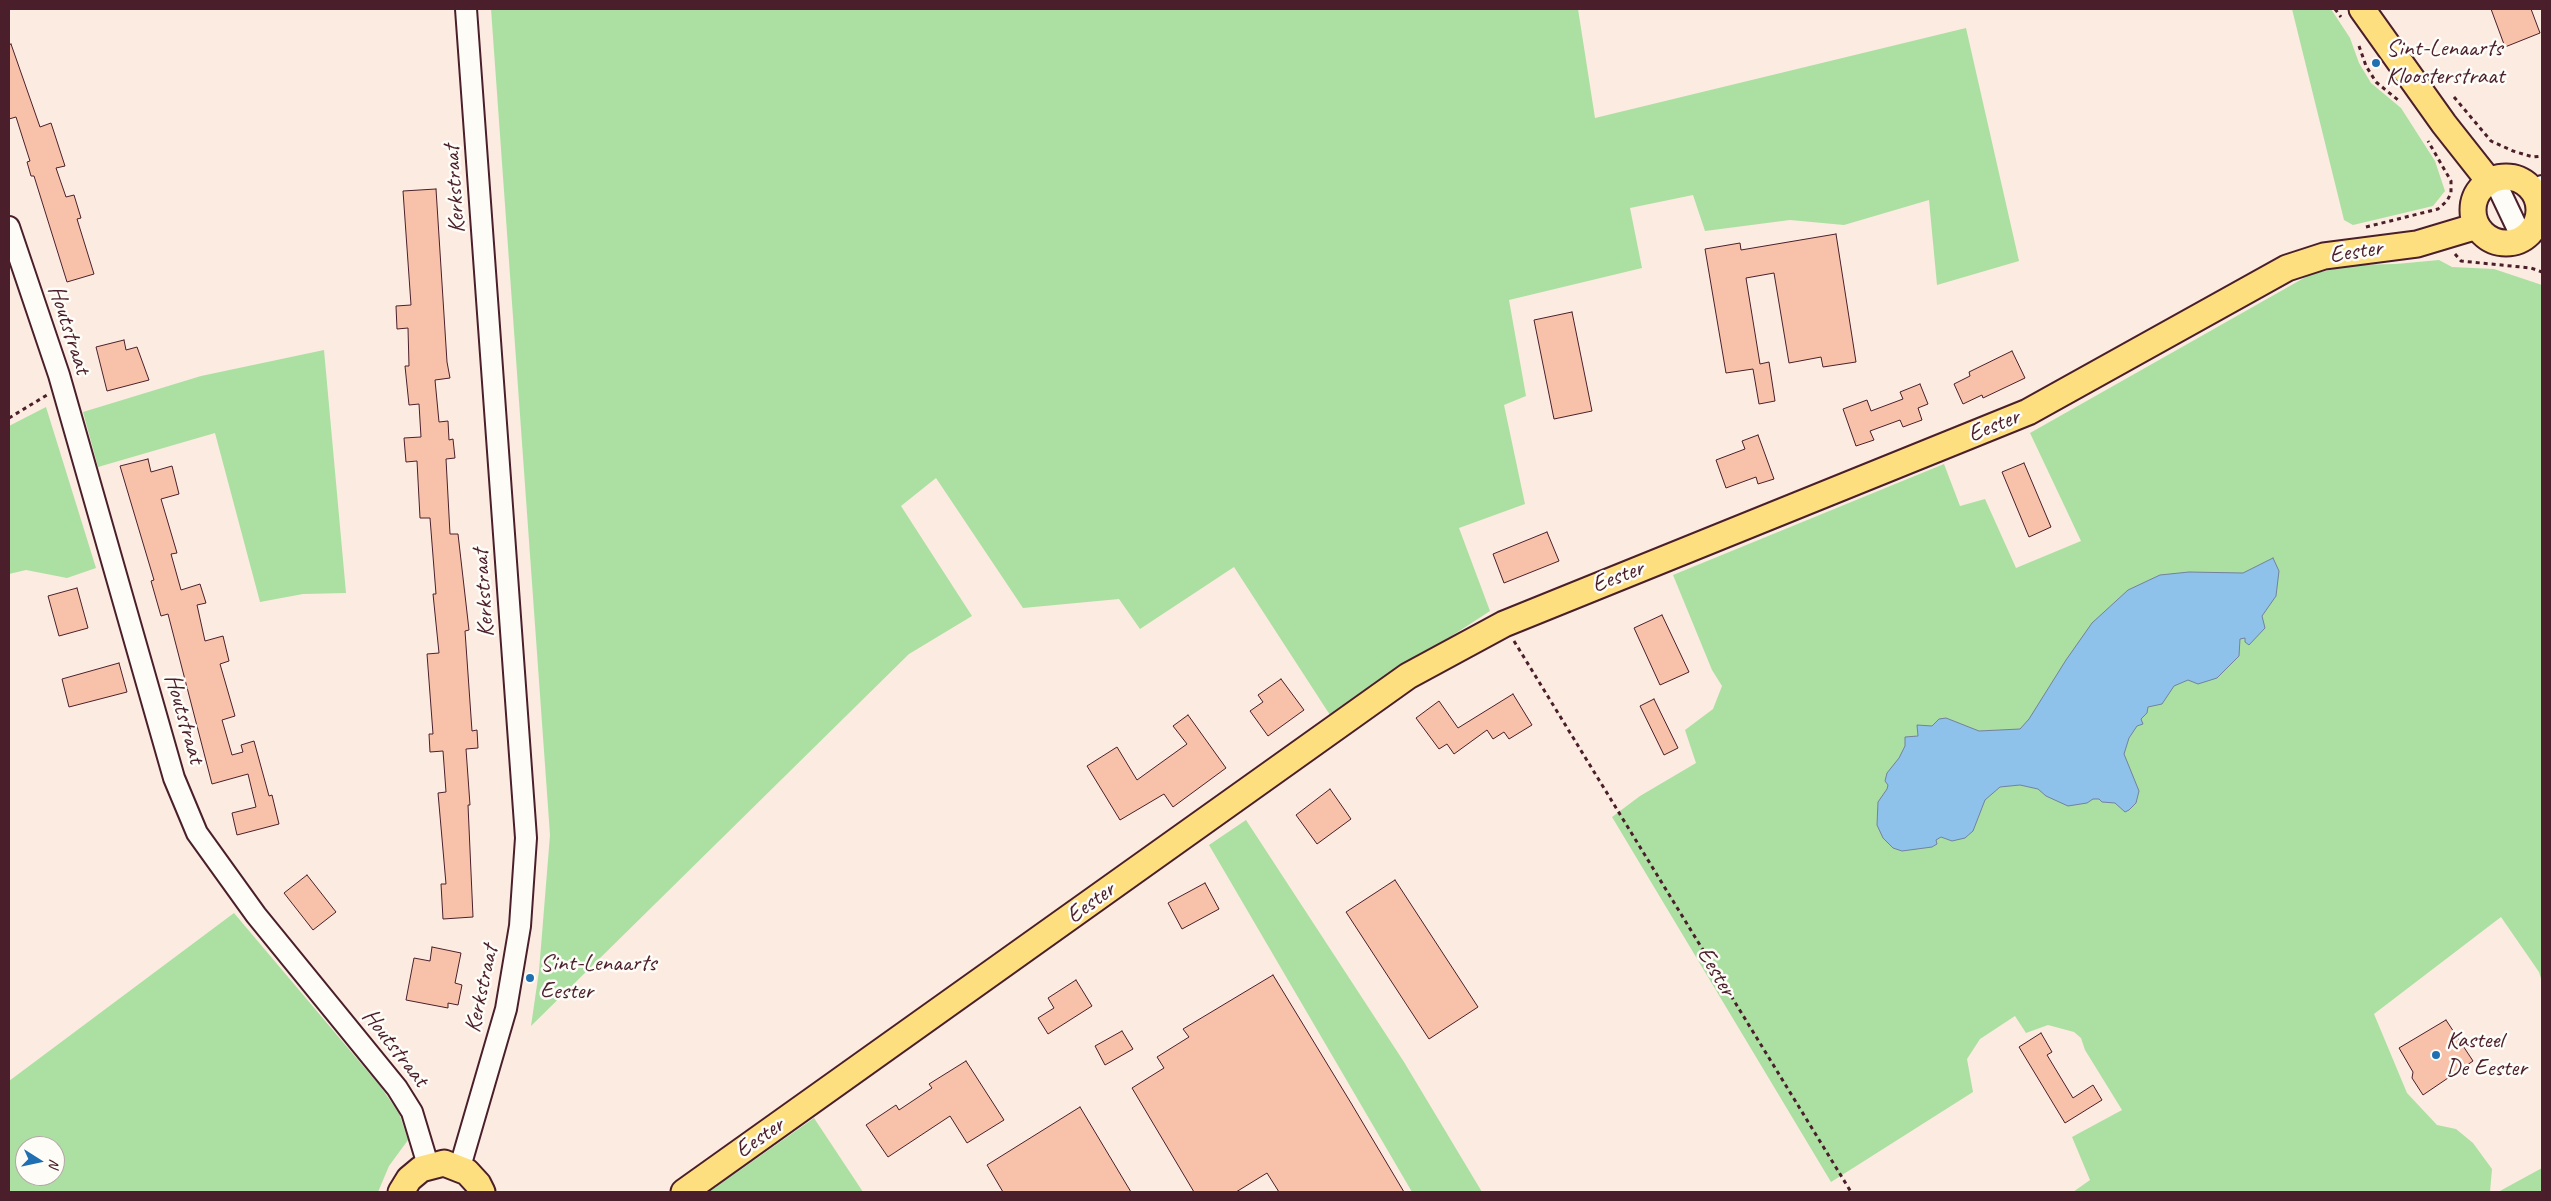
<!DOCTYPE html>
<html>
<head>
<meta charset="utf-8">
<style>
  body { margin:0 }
  #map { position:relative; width:2551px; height:1201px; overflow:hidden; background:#fcebe0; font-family:Caveat,sans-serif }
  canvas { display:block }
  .frame { position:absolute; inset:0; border:10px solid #4a1f2b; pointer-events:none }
  .north { position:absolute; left:15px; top:1136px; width:50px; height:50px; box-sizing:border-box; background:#fdfcf7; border:1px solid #b5a4a5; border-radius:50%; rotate:100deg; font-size:14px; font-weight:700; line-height:20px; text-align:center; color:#4a1f2b }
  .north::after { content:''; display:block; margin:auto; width:18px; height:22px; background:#1f6fb2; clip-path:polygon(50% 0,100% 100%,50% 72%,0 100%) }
</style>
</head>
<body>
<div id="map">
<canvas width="2551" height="1201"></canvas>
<div class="frame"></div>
<div class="north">N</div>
</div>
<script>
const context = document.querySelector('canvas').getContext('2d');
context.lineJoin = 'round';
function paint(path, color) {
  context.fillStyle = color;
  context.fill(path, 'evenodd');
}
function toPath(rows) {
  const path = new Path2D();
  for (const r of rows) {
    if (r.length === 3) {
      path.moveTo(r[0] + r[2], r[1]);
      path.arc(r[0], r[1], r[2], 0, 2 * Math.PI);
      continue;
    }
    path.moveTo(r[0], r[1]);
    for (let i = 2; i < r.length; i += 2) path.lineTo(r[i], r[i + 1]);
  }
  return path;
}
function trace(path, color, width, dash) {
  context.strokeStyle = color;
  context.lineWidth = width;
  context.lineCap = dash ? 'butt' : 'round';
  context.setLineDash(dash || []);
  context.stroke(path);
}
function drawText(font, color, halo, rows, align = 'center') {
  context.font = font + ' Caveat,sans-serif';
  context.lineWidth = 5;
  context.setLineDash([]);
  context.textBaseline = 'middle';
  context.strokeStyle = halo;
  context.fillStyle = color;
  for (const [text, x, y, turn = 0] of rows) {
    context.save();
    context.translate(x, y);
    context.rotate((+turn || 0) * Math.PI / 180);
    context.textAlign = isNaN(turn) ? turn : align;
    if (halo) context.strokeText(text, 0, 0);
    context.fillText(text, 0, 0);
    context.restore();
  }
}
const green = toPath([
  [491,9,1578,9,1595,118,1966,28,2019,261,1937,285,1929,200,1844,225,1790,220,1705,231,1693,195,1630,208,1642,268,1509,300,1526,396,1504,405,1525,504,1459,528,1490,611,1330,715,1234,567,1140,629,1119,599,1023,608,936,478,901,506,972,616,909,654,531,1026,539,971,550,835],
  [2292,9,2331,9,2350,38,2359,63,2371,83,2401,108,2435,161,2445,191,2433,206,2353,225,2344,220],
  [2439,260,2452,267,2494,269,2542,285,2542,982,2539,972,2501,917,2374,1014,2407,1093,2437,1125,2456,1129,2473,1143,2492,1169,2490,1192,2073,1192,2090,1180,2072,1137,2122,1110,2085,1050,2081,1038,2074,1032,2048,1025,2026,1033,2015,1016,1980,1039,1967,1059,1973,1092,1831,1182,1612,817,1640,796,1696,763,1685,730,1713,709,1722,686,1712,670,1673,575,1944,464,1960,506,1985,499,2016,568,2081,541,2030,433,2311,274,2354,265,2396,264],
  [324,350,346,593,303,594,260,602,215,433,98,467,83,412,201,376],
  [46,407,96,568,67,578,26,570,9,574,9,426],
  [1246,820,1404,1062,1482,1192,1412,1192,1209,845],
  [234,913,380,1086,399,1113,408,1140,389,1166,378,1192,9,1192,9,1081],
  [25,1146,55,1146,55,1176,25,1176],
  [814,1118,863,1192,709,1192],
  [2542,1168,2542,1192,2498,1192]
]);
const water = toPath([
  [2273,558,2279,571,2276,596,2262,616,2265,628,2249,645,2245,642,2245,638,2240,639,2239,656,2217,678,2198,684,2188,680,2174,686,2162,704,2148,707,2147,713,2141,719,2143,724,2137,726,2129,738,2124,754,2139,791,2136,803,2129,810,2125,812,2115,803,2102,802,2099,799,2093,799,2087,803,2068,806,2046,796,2038,789,2020,785,2000,787,1985,800,1973,831,1965,838,1952,841,1941,837,1936,840,1937,844,1932,847,1902,851,1893,848,1883,838,1877,825,1878,802,1887,789,1888,785,1885,781,1887,773,1899,758,1905,746,1905,737,1918,736,1917,725,1932,726,1939,719,1946,718,1979,731,2020,729,2029,719,2066,660,2092,623,2128,590,2160,575,2189,572,2243,573,2273,558]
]);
const building = toPath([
  [2491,9,2531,9,2540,33,2505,47,2491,9],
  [11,44,40,127,51,123,65,166,56,168,66,197,74,195,81,218,77,219,94,274,67,282,34,176,31,176,27,162,30,161,16,117,9,119,9,45,11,44],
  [436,189,447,362,450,378,435,380,439,422,448,421,449,440,453,439,455,458,446,459,450,534,458,534,469,630,465,631,472,731,477,730,478,748,466,749,470,805,468,805,473,917,443,919,441,884,446,884,438,793,446,792,443,751,430,752,429,734,433,734,427,654,439,653,433,594,436,594,430,518,420,518,417,461,406,462,404,438,421,437,419,404,409,405,405,366,409,366,408,328,397,329,396,306,411,305,403,191,436,189],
  [1836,234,1856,362,1823,367,1821,357,1789,363,1774,273,1746,278,1760,364,1769,362,1775,401,1759,404,1753,369,1726,373,1705,249,1740,243,1741,250,1836,234],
  [1572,312,1592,411,1554,419,1534,320,1572,312],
  [124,340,126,350,137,347,149,380,107,391,96,347,124,340],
  [2012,351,2025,378,1983,398,1982,395,1963,404,1954,384,1970,376,1969,372,2012,351],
  [1920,384,1928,404,1918,408,1922,420,1903,427,1900,420,1870,431,1874,440,1856,446,1843,409,1867,400,1871,411,1903,399,1900,392,1920,384],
  [1758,435,1774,479,1758,484,1756,477,1726,488,1716,460,1745,449,1742,441,1758,435],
  [148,459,151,472,172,466,179,494,161,499,177,553,171,554,181,590,200,584,206,603,197,605,205,641,223,636,229,661,220,664,235,716,222,720,232,755,243,752,241,745,254,741,269,796,272,795,279,824,237,835,232,813,256,807,248,774,212,784,168,614,161,616,151,581,154,580,120,466,148,459],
  [2024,463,2051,527,2029,537,2002,472,2024,463],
  [1547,532,1559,561,1504,583,1493,554,1547,532],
  [77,588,88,628,59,636,48,596,77,588],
  [1662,615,1689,672,1660,685,1634,628,1662,615],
  [119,663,127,692,69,707,62,679,119,663],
  [1281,679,1304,710,1268,736,1250,711,1263,702,1258,695,1281,679],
  [1513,694,1532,725,1509,739,1504,732,1493,739,1487,730,1454,754,1447,744,1439,749,1416,718,1439,701,1458,728,1513,694],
  [1654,699,1678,748,1664,755,1640,706,1654,699],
  [1188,715,1226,768,1173,807,1164,794,1120,820,1087,766,1117,747,1137,780,1187,744,1173,726,1188,715],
  [1330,789,1351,819,1317,844,1296,815,1330,789],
  [307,875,336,912,313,930,284,893,307,875],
  [1395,880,1478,1007,1429,1039,1346,912,1395,880],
  [1205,883,1219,909,1182,929,1168,903,1205,883],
  [432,947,461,953,455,983,462,985,458,1005,448,1003,448,1008,406,1000,414,958,430,961,432,947],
  [1273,975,1351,1103,1404,1192,1279,1192,1267,1173,1236,1192,1194,1192,1132,1088,1164,1068,1157,1057,1189,1037,1183,1029,1273,975],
  [1076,980,1092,1006,1048,1034,1038,1018,1054,1008,1048,998,1076,980],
  [2446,1020,2473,1061,2423,1095,2412,1078,2413,1072,2399,1048,2446,1020],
  [1122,1031,1133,1049,1105,1065,1095,1046,1122,1031],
  [2041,1033,2052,1052,2047,1055,2073,1098,2093,1085,2102,1100,2065,1123,2019,1047,2041,1033],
  [966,1061,1004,1120,967,1143,950,1116,888,1157,866,1125,896,1105,899,1110,932,1088,929,1084,966,1061],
  [1080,1107,1131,1192,1003,1192,987,1165,1080,1107]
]);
const path = toPath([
  [2335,9,2341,17],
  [2359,46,2366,66,2376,82,2398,100],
  [2454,97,2491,141,2513,151,2533,157,2542,156],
  [2366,227,2438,209,2447,201,2451,193,2451,181,2428,141],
  [2455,254,2461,261,2531,268,2542,272],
  [9,418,47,395],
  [1514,641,1851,1192]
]);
const minor = toPath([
  [2494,179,2522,238],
  [2533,192,2542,186],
  [9,227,59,375,174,778,197,833,256,915,397,1088,412,1112,428,1165],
  [460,1167,506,1009,520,926,526,838,466,9]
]);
const major = toPath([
  [2362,9,2444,124,2489,181],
  [2506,210,33],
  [401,1192,409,1179,421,1169,444,1163,467,1172,478,1184,482,1192],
  [684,1192,1408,676,1504,624,2028,412,2287,268,2324,256,2417,244,2477,226]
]);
const markers = [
  [2376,63,5,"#1f6fb2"],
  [530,978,5,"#1f6fb2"],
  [2436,1055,5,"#1f6fb2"]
];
const poiNames = [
  ["Sint-Lenaarts",2386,49],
  ["Kloosterstraat",2386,77],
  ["Sint-Lenaarts",540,964],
  ["Eester",540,992],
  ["Kasteel",2446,1041],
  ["De Eester",2446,1069]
];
const streetNames = [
  ["Kerkstraat",455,189,-94],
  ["Eester",2356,252,-9],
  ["Houtstraat",69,330,72],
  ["Eester",1994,426,-22],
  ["Eester",1618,577,-21],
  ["Kerkstraat",484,593,-94],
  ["Houtstraat",184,719,74],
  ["Eester",1091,903,-36],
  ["Eester",1716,972,59],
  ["Kerkstraat",482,989,-78],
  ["Houtstraat",395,1048,52],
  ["Eester",760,1138,-35]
];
paint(green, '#abe0a2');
paint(water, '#8ec2eb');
trace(water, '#73819e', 1);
paint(building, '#f8c2aa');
trace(building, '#4a1f2b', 1);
trace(minor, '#4a1f2b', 24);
trace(major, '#4a1f2b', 29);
trace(path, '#4a1f2b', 3, [4, 4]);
trace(minor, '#fdfcf7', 20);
trace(major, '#fedf80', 25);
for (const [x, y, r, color] of markers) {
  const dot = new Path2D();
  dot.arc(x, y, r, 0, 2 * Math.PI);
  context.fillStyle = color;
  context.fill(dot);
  trace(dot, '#fdfcf7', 2);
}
drawText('24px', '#4a1f2b', '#fdfcf7', poiNames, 'left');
drawText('24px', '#4a1f2b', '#fdfcf7', streetNames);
</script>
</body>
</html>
